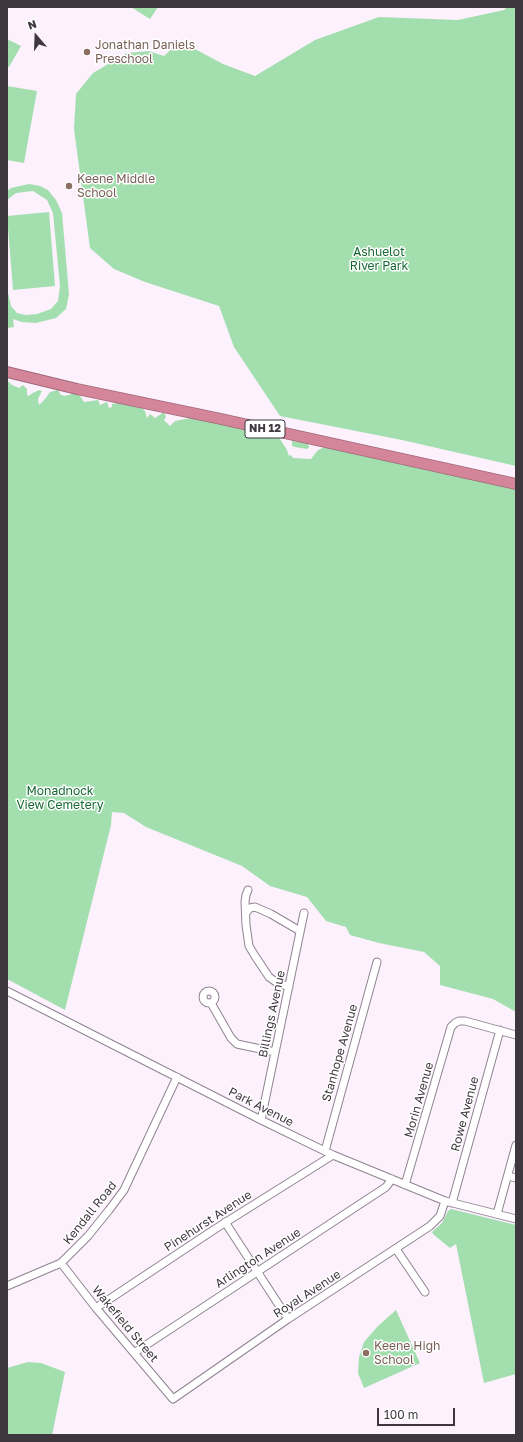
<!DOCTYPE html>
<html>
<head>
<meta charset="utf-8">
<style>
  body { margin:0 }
  #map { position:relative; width:523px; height:1442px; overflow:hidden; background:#fcf1fd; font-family:"Golos Text",sans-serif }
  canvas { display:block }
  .frame { position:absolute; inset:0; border:8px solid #3e383e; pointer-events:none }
  .north { position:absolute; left:16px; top:16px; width:40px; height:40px; -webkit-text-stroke:3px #fff; paint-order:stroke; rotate:341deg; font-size:11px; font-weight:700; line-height:16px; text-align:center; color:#3e383e }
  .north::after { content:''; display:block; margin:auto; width:14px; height:18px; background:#3e383e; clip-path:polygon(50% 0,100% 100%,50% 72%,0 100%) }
  .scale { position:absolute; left:377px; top:1408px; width:78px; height:18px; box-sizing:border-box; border:2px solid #3e383e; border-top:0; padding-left:5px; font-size:12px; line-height:14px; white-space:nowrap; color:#3e383e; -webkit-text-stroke:3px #fff; paint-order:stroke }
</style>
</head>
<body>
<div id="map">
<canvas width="523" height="1442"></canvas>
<div class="frame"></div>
<div class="north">N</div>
<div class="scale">100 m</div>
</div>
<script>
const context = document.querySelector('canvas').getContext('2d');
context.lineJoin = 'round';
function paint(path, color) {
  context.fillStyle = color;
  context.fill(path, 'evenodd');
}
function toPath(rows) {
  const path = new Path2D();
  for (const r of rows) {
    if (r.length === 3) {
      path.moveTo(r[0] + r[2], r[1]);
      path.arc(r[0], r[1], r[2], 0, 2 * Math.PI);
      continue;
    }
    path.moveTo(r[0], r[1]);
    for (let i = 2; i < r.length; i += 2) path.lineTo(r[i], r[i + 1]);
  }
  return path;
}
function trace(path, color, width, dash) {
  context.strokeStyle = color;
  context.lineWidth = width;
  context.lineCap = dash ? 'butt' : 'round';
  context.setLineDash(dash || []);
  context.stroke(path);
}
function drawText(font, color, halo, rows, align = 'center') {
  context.font = font + ' "Golos Text",sans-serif';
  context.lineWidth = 3;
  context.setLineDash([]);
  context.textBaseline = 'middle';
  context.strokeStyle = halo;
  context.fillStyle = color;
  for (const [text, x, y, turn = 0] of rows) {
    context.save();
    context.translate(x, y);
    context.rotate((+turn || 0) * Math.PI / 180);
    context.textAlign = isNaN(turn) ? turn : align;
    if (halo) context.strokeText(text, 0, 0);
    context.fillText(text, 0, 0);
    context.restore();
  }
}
const green = toPath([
  [131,7,158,7,150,19],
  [507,7,516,7,516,466,402,440,280,416,234,347,219,306,145,282,114,269,90,248,74,129,76,94,93,73,127,53,149,51,164,56,180,41,223,64,255,76,315,40,379,17,458,20,504,10],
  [7,39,21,46,9,67,7,66],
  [7,86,37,91,24,163,7,160],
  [29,184,40,186,48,190,56,200,62,213,69,294,66,309,56,318,36,323,22,322,13,319,14,327,7,328,7,288,11,306,17,313,26,315,37,314,51,309,58,301,60,286,53,213,47,200,33,191,16,193,7,200,7,191,11,188],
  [49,212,55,286,13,290,7,216],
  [7,380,12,385,19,388,23,385,27,389,27,395,29,396,31,394,39,390,42,391,38,399,39,405,45,399,50,392,58,390,61,395,65,396,75,393,80,396,84,402,98,400,100,405,107,402,109,408,112,407,112,404,123,402,128,405,142,408,145,411,147,418,150,414,155,418,164,412,166,417,164,420,170,426,175,421,191,418,273,435,280,439,287,450,289,456,291,455,293,458,311,459,318,450,325,447,336,449,516,489,516,1012,493,999,440,985,440,966,424,952,379,943,350,935,346,927,326,921,307,897,270,886,242,866,146,827,124,813,112,812,111,825,65,1010,7,979],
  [292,441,308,443,309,448,307,449,295,447,292,446],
  [451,1209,516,1225,516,1374,484,1383,456,1244,450,1248,434,1235,432,1232,442,1223,448,1211],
  [396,1310,420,1363,364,1388,358,1373,359,1357,364,1342,378,1326],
  [28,1362,41,1363,65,1372,52,1435,7,1435,7,1368]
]);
const minor = toPath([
  [248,890,246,895,245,902,246,925,249,946,255,956,269,977,276,982,289,987],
  [246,913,250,908,255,907,271,914,300,931],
  [209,997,6],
  [7,991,261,1120,333,1155,445,1201,516,1219],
  [211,1003,231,1038,237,1044,275,1052],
  [261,1120,304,913],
  [325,1151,377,962],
  [508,1176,516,1178],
  [405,1185,451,1027,455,1023,459,1021,465,1021,516,1035],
  [452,1203,500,1030],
  [497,1214,516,1145],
  [225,1222,288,1319],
  [396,1249,425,1292],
  [61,1263,96,1308,173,1399,288,1319,430,1226,440,1216,445,1201],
  [7,1286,61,1263,88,1236,109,1210,124,1190,177,1077],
  [96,1308,215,1229,333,1155],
  [134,1353,386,1187,392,1179]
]);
const highway = toPath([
  [7,372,77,389,221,419,516,484]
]);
const markers = [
  [87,52,4,"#8d6e63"],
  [69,186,4,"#8d6e63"],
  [366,1353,4,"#8d6e63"]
];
const shields = [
  [265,429,40]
];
const shieldNames = [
  ["NH 12",265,429]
];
const educationNames = [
  ["Jonathan Daniels",95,45],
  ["Preschool",95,59],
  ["Keene Middle",77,179],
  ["School",77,193],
  ["Keene High",374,1346],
  ["School",374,1360]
];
const parkNames = [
  ["Ashuelot",379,252],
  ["River Park",379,266],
  ["Monadnock",60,791],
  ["View Cemetery",60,805]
];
const streetNames = [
  ["Billings Avenue",272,1014,-78],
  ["Stanhope Avenue",340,1053,-74],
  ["Morin Avenue",419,1100,-74],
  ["Park Avenue",261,1107,27],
  ["Rowe Avenue",465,1114,-75],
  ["Kendall Road",90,1213,-51],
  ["Pinehurst Avenue",208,1221,-33],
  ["Arlington Avenue",258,1258,-33],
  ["Royal Avenue",307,1294,-33],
  ["Wakefield Street",125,1324,50]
];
paint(green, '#a3deaf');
trace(minor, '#8f8391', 9);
trace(highway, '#a06a79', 12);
trace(minor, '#fff', 7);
trace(highway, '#d58599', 10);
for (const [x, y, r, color] of markers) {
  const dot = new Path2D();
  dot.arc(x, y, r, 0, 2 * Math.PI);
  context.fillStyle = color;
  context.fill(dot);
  trace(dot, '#fff', 1.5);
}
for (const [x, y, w] of shields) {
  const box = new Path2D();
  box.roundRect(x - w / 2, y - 9, w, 18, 3);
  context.fillStyle = '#fff';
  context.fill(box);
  trace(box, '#3e383e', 1);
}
drawText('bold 11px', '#3e383e', null, shieldNames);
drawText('12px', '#785e54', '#fff', educationNames, 'left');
drawText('12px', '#166833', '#fff', parkNames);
drawText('12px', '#3e383e', '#fff', streetNames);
</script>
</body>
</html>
